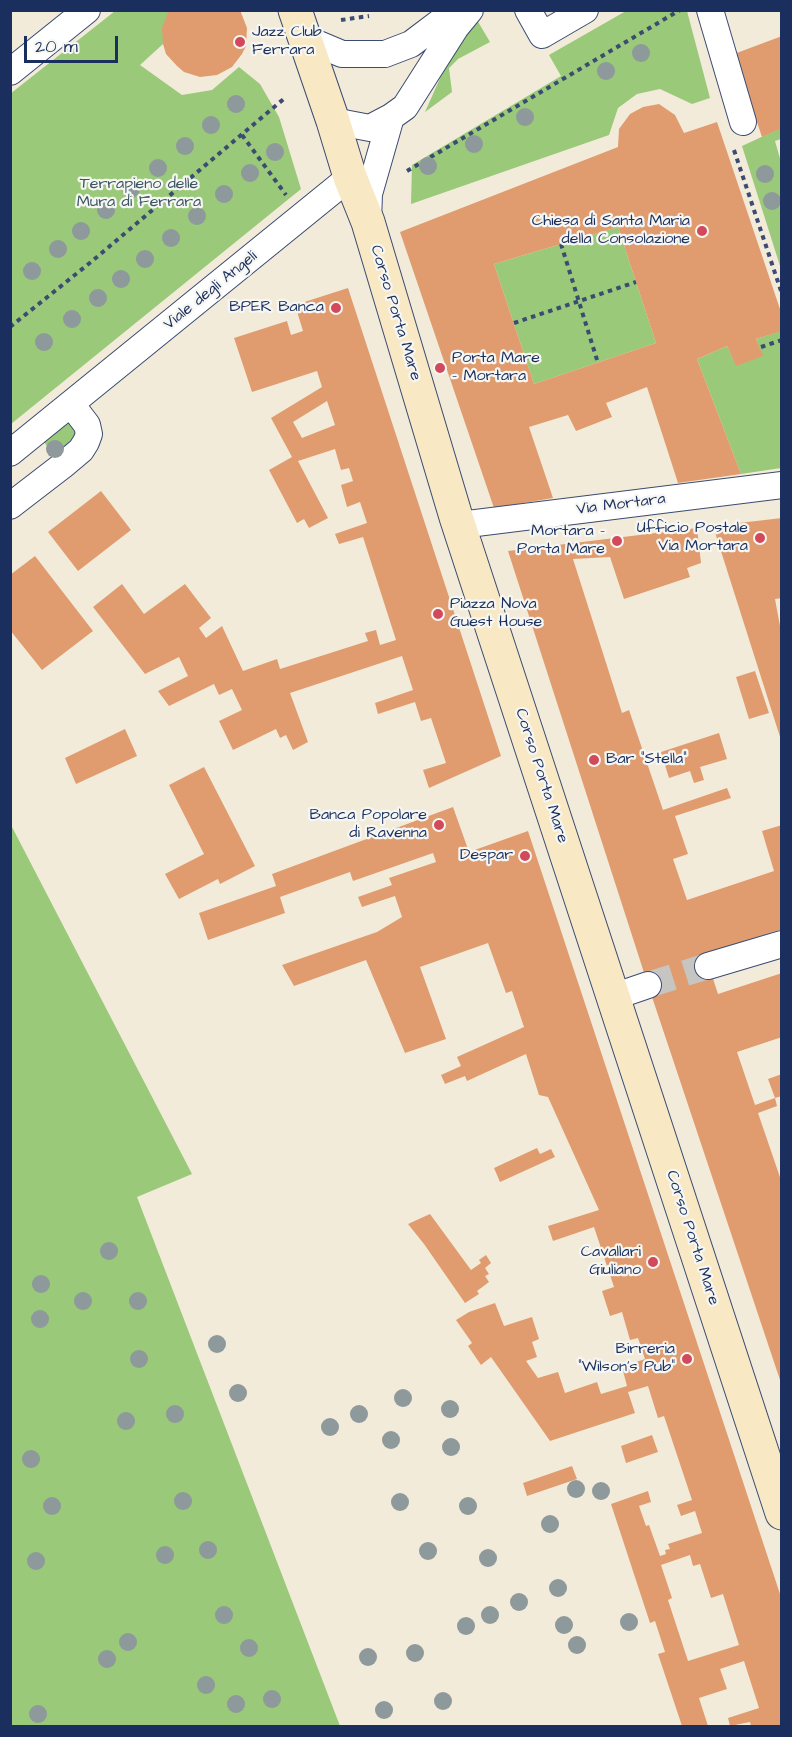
<!DOCTYPE html>
<html>
<head>
<meta charset="utf-8">
<style>
  body { margin:0 }
  #map { position:relative; width:792px; height:1737px; overflow:hidden; background:#f2ebda; font-family:"Architects Daughter",sans-serif }
  canvas { display:block }
  .frame { position:absolute; inset:0; border:12px solid #1b2f5e; pointer-events:none }
  .scale { position:absolute; left:24px; top:36px; width:94px; height:27px; box-sizing:border-box; border:3px solid #1b2f5e; border-top:0; padding-left:8px; font-size:18px; line-height:21px; white-space:nowrap; color:#1b2f5e; -webkit-text-stroke:4px #f6f6f2; paint-order:stroke }
</style>
</head>
<body>
<div id="map">
<canvas width="792" height="1737"></canvas>
<div class="frame"></div>
<div class="scale">20 m</div>
</div>
<script>
const context = document.querySelector('canvas').getContext('2d');
context.lineJoin = 'round';
function paint(path, color) {
  context.fillStyle = color;
  context.fill(path, 'evenodd');
}
function toPath(rows) {
  const path = new Path2D();
  for (const r of rows) {
    path.moveTo(r[0], r[1]);
    for (let i = 2; i < r.length; i += 2) path.lineTo(r[i], r[i + 1]);
  }
  return path;
}
function trace(path, color, width, dash) {
  context.strokeStyle = color;
  context.lineWidth = width;
  context.lineCap = dash ? 'butt' : 'round';
  context.setLineDash(dash || []);
  context.stroke(path);
}
function drawText(font, color, halo, rows, align = 'center') {
  context.font = font + ' "Architects Daughter",sans-serif';
  context.lineWidth = 4.5;
  context.setLineDash([]);
  context.textBaseline = 'middle';
  context.strokeStyle = halo;
  context.fillStyle = color;
  for (const [text, x, y, turn = 0] of rows) {
    context.save();
    context.translate(x, y);
    context.rotate((+turn || 0) * Math.PI / 180);
    context.textAlign = isNaN(turn) ? turn : align;
    if (halo) context.strokeText(text, 0, 0);
    context.fillText(text, 0, 0);
    context.restore();
  }
}
const green = toPath([
  [115,11,169,11,163,28,163,44,140,65,182,95,212,90,239,67,260,84,279,117,301,189,11,424,10,94],
  [626,11,687,11,710,98,692,104,660,89,637,94,618,108,609,135,411,204,412,165,561,76,549,55],
  [477,20,490,42,458,59,449,68,452,92,425,112,453,49],
  [781,128,781,139,775,141,781,162,781,269,742,146],
  [618,227,656,343,534,384,494,264],
  [781,331,781,468,741,474,697,359,727,346,736,365,762,356,756,339],
  [77,411,87,425,62,466,41,438],
  [12,827,192,1174,137,1197,340,1726,11,1726,10,828]
]);
const building = toPath([
  [169,10,240,10,247,28,246,46,242,54,232,67,217,75,200,77,184,72,177,66,166,54,163,44,162,28],
  [782,36,782,128,762,137,734,54],
  [659,104,675,115,684,133,717,122,782,315,782,331,756,339,763,356,736,366,727,346,697,359,741,474,678,483,647,387,606,403,612,417,576,431,568,415,529,427,553,498,494,508,400,232,618,147,619,129,630,114,643,107],
  [618,227,656,343,534,384,494,264],
  [348,288,501,756,429,788,423,770,446,763,431,718,421,721,415,702,378,714,375,703,413,690,402,656,290,693,308,742,293,750,286,735,280,738,276,729,233,750,219,721,242,710,232,689,219,695,214,684,169,706,158,691,188,676,179,657,145,674,93,607,122,584,144,614,185,584,211,618,199,628,206,638,222,626,243,671,277,659,280,669,368,641,365,633,376,630,380,645,396,640,363,537,339,544,335,534,367,523,360,502,347,507,341,485,353,481,349,468,341,470,335,449,298,461,328,518,309,528,304,519,297,523,269,470,292,457,271,418,322,387,317,371,252,392,234,338,287,321,291,335,303,331,295,305],
  [327,401,335,425,302,438,293,422],
  [101,491,131,530,78,571,48,532],
  [782,518,782,598,775,599,782,637,781,740,713,526],
  [697,528,701,563,687,568,690,577,624,599,610,557,573,559,622,713,629,710,663,810,727,788,731,798,675,816,688,854,673,859,687,900,774,871,762,831,782,825,782,929,705,954,718,994,782,973,782,1037,737,1052,755,1105,775,1098,777,1106,758,1113,782,1183,781,1383,648,985,508,551],
  [35,556,93,631,42,670,10,630,10,575],
  [755,671,769,713,749,719,736,677],
  [125,729,137,756,76,784,65,758],
  [719,733,727,759,700,767,704,780,694,783,690,771,669,778,661,752],
  [204,767,255,866,220,884,218,879,179,899,165,874,204,854,169,785],
  [453,807,469,852,528,831,782,1600,782,1726,751,1726,750,1722,730,1726,728,1718,759,1708,744,1661,720,1669,727,1689,699,1698,708,1726,682,1726,658,1654,665,1652,655,1621,650,1623,611,1504,648,1491,651,1502,639,1506,646,1526,649,1525,660,1556,666,1554,665,1550,670,1549,668,1544,702,1533,695,1511,681,1516,677,1505,692,1500,664,1416,658,1418,648,1386,628,1392,635,1413,550,1441,491,1357,481,1365,468,1346,472,1343,456,1320,469,1312,495,1303,504,1326,532,1317,539,1339,532,1342,537,1357,526,1361,538,1378,558,1372,565,1393,597,1382,601,1394,627,1386,622,1367,645,1359,638,1338,630,1340,622,1312,610,1316,602,1291,614,1287,594,1227,553,1241,548,1226,599,1210,548,1097,539,1095,526,1054,467,1081,465,1076,445,1084,441,1075,461,1066,457,1057,524,1027,512,991,506,993,488,943,420,967,446,1039,405,1053,366,960,294,986,282,965,377,932,402,917,395,896,362,907,358,897,392,885,389,878,436,862,433,853,353,881,350,872,280,897,285,913,208,940,199,913,276,886,272,874],
  [690,1555,693,1566,700,1564,711,1598,723,1594,739,1645,688,1661,668,1600,672,1598,661,1565],
  [782,1074,782,1096,775,1098,768,1079],
  [537,1148,540,1154,551,1149,555,1157,500,1182,494,1168],
  [430,1214,471,1270,481,1263,479,1260,486,1255,491,1263,485,1268,489,1274,485,1276,489,1282,477,1291,479,1294,465,1303,424,1244,408,1224],
  [652,1435,658,1452,626,1463,621,1446],
  [572,1466,577,1479,527,1496,523,1483]
]);
const streetTunnel = toPath([
  [648,985,708,966]
]);
const path = toPath([
  [341,20,369,16],
  [242,135,286,195],
  [734,150,782,294],
  [407,171,680,10],
  [561,244,598,363],
  [514,323,636,282],
  [10,327,91,262,286,97],
  [761,347,782,340]
]);
const street = toPath([
  [528,10,542,35,585,10],
  [710,10,743,122],
  [304,38,342,54,385,54,411,44,456,10],
  [10,72,87,10],
  [333,121,370,128,391,117,405,107,456,27,470,10],
  [368,221,369,194,391,117],
  [10,453,350,177],
  [10,506,62,466,81,450,86,442,89,434,87,425,71,404],
  [460,525,782,485],
  [708,966,782,944],
  [613,997,648,985]
]);
const secondary = toPath([
  [295,10,333,121,350,177,368,222,456,517,782,1513]
]);
const trees = [
  [641,53],
  [606,71],
  [236,104],
  [525,117],
  [211,125],
  [474,144],
  [185,146],
  [275,152],
  [428,166],
  [158,168],
  [250,173],
  [765,174],
  [131,189],
  [224,194],
  [772,201],
  [106,210],
  [197,216],
  [81,231],
  [171,238],
  [58,249],
  [145,259],
  [32,271],
  [121,279],
  [98,298],
  [72,319],
  [44,342],
  [55,449],
  [109,1251],
  [41,1284],
  [83,1301],
  [138,1301],
  [40,1319],
  [217,1344],
  [139,1359],
  [238,1393],
  [403,1398],
  [450,1409],
  [175,1414],
  [359,1414],
  [126,1421],
  [330,1427],
  [391,1440],
  [451,1447],
  [31,1459],
  [576,1489],
  [601,1491],
  [183,1501],
  [400,1502],
  [52,1506],
  [468,1506],
  [550,1524],
  [208,1550],
  [428,1551],
  [165,1555],
  [488,1558],
  [36,1561],
  [558,1588],
  [519,1602],
  [224,1615],
  [490,1615],
  [629,1622],
  [564,1625],
  [466,1626],
  [128,1642],
  [577,1645],
  [249,1648],
  [415,1653],
  [368,1657],
  [107,1659],
  [206,1685],
  [272,1699],
  [443,1701],
  [236,1704],
  [384,1710],
  [38,1714]
];
const markers = [
  [240,42,6,"#d1495b"],
  [702,231,6,"#d1495b"],
  [336,308,6,"#d1495b"],
  [440,368,6,"#d1495b"],
  [760,538,6,"#d1495b"],
  [617,541,6,"#d1495b"],
  [438,614,6,"#d1495b"],
  [594,760,6,"#d1495b"],
  [439,825,6,"#d1495b"],
  [525,856,6,"#d1495b"],
  [653,1262,6,"#d1495b"],
  [687,1359,6,"#d1495b"]
];
const poiNames = [
  ["Jazz Club",252,33,"left"],
  ["Ferrara",252,51,"left"],
  ["Chiesa di Santa Maria",690,222],
  ["della Consolazione",690,240],
  ["BPER Banca",324,308],
  ["Porta Mare",452,359,"left"],
  ["- Mortara",452,377,"left"],
  ["Ufficio Postale",748,529],
  ["Via Mortara",748,547],
  ["Mortara -",605,532],
  ["Porta Mare",605,550],
  ["Piazza Nova",450,605,"left"],
  ["Guest House",450,623,"left"],
  ["Bar \"Stella\"",606,760,"left"],
  ["Banca Popolare",427,816],
  ["di Ravenna",427,834],
  ["Despar",513,856],
  ["Cavallari",641,1253],
  ["Giuliano",641,1271],
  ["Birreria",675,1350],
  ["\"Wilson's Pub\"",675,1368]
];
const parkNames = [
  ["Terrapieno delle",139,185],
  ["Mura di Ferrara",139,203]
];
const streetNames = [
  ["Viale degli Angeli",211,291,-39],
  ["Corso Porta Mare",395,313,73],
  ["Via Mortara",621,505,-7],
  ["Corso Porta Mare",541,776,72],
  ["Corso Porta Mare",692,1238,72]
];
paint(green, '#99c979');
paint(building, '#e09c6f');
trace(streetTunnel, '#c7c5c1', 26, [26, 13]);
trace(street, '#3b4b71', 28);
trace(secondary, '#3b4b71', 35);
trace(path, '#3b4b71', 4, [4.5, 4.5]);
trace(street, '#fff', 26);
trace(secondary, '#f8e8c3', 33);
context.fillStyle = '#8d999a';
for (const [x, y] of trees) {
  context.beginPath();
  context.arc(x, y, 9, 0, 2 * Math.PI);
  context.fill();
}
for (const [x, y, r, color] of markers) {
  const dot = new Path2D();
  dot.arc(x, y, r, 0, 2 * Math.PI);
  context.fillStyle = color;
  context.fill(dot);
  trace(dot, '#f6f6f2', 2);
}
drawText('16px', '#1b2f5e', '#f6f6f2', poiNames, 'right');
drawText('16px', '#3a5665', '#f6f6f2', parkNames);
drawText('16px', '#1b2f5e', '#f6f6f2', streetNames);
</script>
</body>
</html>
